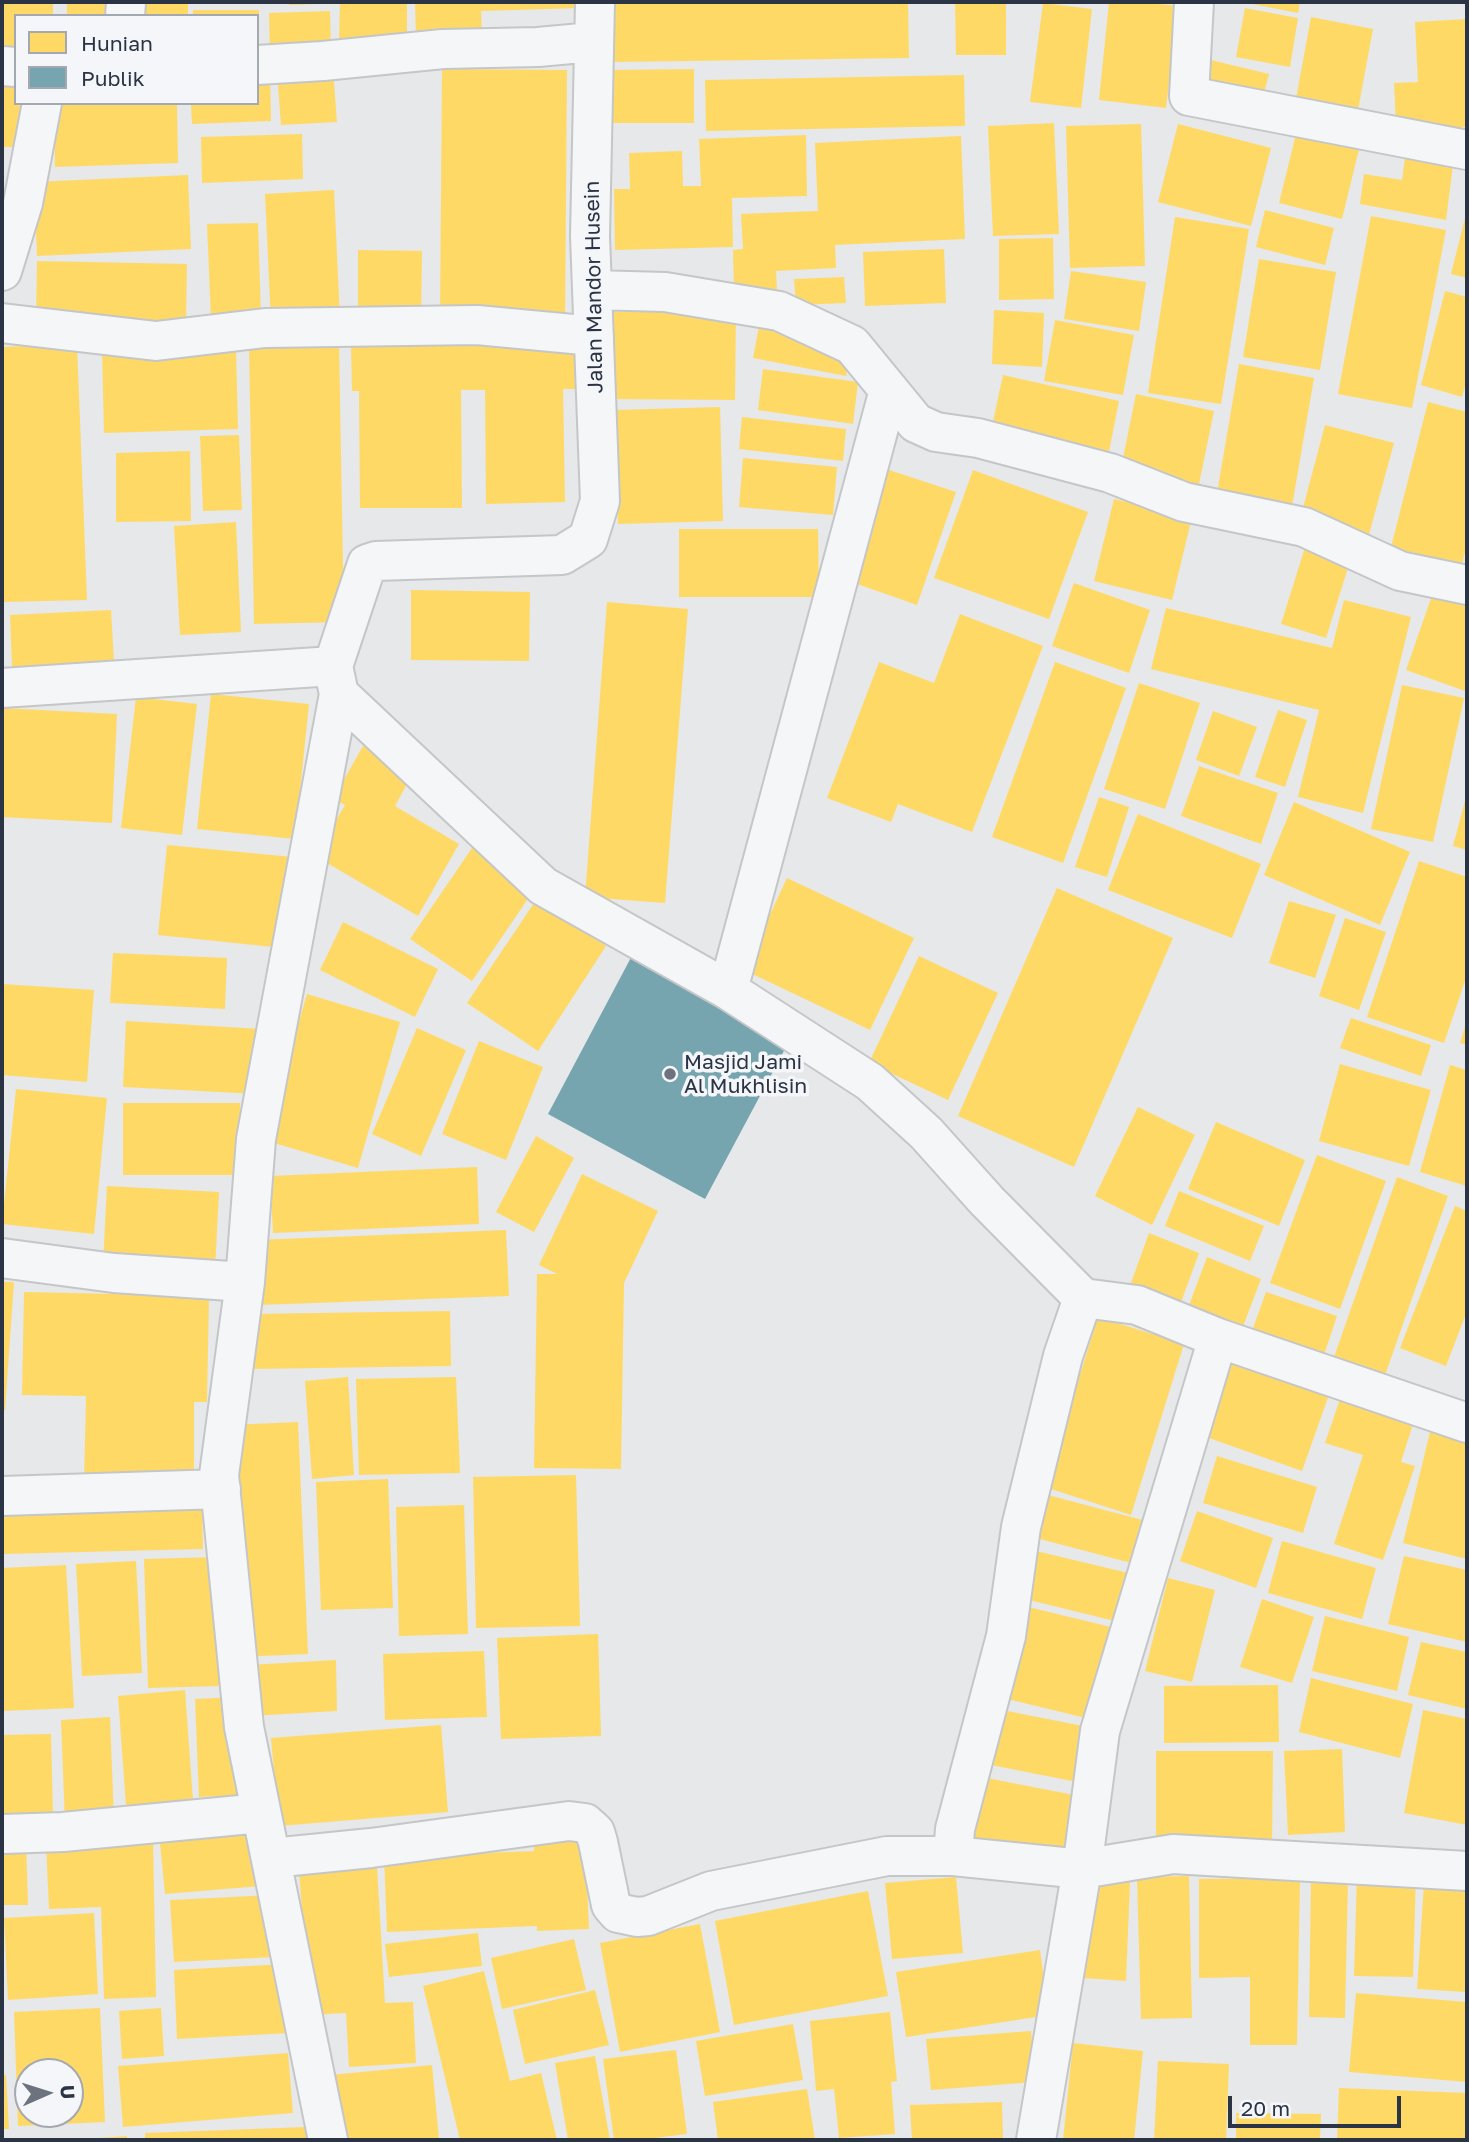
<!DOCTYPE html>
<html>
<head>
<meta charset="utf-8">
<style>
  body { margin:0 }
  #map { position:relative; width:1469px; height:2142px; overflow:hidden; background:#e6e8ea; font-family:"Golos Text",sans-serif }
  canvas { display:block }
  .frame { position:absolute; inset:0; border:4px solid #2b3445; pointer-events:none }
  .legend { position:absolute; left:14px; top:14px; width:245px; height:91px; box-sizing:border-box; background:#f4f6f9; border:2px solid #a4a8b1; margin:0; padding:9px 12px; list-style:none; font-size:21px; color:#2b3445 }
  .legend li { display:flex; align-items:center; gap:14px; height:35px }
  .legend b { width:35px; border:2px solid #a4a8b1 }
  .north { position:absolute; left:14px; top:2058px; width:70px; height:70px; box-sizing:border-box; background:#f4f6f9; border:2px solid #a4a8b1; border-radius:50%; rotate:87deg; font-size:19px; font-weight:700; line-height:28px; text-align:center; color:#2b3445 }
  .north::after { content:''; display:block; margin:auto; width:24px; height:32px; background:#6c737f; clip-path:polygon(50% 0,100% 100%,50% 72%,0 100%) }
  .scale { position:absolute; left:1228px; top:2096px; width:173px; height:32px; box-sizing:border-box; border:4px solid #2b3445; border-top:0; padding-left:9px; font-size:21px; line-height:24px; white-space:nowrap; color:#2b3445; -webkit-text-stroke:5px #f4f6f9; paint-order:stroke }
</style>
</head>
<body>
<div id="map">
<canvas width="1469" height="2142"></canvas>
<div class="frame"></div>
<ul class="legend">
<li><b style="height:19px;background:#ffd966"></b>Hunian</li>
<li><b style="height:19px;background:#76a5af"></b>Publik</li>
</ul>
<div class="north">U</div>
<div class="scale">20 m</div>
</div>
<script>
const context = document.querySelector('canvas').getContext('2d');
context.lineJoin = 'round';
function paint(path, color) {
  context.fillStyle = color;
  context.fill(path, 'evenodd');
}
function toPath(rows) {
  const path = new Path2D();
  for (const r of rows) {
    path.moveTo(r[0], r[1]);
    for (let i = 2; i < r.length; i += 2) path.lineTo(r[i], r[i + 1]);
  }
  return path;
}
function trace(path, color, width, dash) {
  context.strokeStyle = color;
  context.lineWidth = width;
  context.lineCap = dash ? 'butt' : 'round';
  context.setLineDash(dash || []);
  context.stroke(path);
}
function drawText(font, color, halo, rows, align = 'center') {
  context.font = font + ' "Golos Text",sans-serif';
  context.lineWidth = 7;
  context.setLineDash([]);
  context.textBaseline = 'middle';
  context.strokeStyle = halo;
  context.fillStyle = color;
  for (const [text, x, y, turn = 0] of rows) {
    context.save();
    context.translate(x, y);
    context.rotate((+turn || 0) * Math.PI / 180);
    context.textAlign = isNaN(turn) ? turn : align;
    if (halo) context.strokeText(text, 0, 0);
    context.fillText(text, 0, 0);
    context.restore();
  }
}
const homes = toPath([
  [2,2,53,2,53,16,16,16,16,56,2,56],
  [67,2,114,2,114,16,67,16],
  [136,2,188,2,188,16,136,16],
  [289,2,319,2,319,4,289,5],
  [340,2,407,2,407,42,339,41],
  [415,2,580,2,580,8,481,11,482,37,416,39],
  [612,2,908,2,909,58,613,62],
  [955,2,1006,2,1006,55,956,55],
  [1109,2,1142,2,1178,6,1166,108,1099,100],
  [1242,2,1300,2,1298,13],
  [1043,3,1092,9,1081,108,1030,102],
  [1245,8,1298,18,1290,67,1236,57],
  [193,10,259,10,259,16,193,16],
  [330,11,331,53,270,56,269,13],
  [1311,17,1373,29,1356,121,1294,110],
  [1467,19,1467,127,1421,130,1396,126,1394,83,1418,82,1415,22],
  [1211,60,1269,74,1261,104,1204,90],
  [333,69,337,122,281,125,277,72],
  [442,69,567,70,565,321,440,320],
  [694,69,694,123,607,123,606,70],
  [257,72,270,72,271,121,192,124,191,103,257,103],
  [964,75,965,126,706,131,705,80],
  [2,76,16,77,16,103,26,103,25,147,2,147],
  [54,103,177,103,178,163,55,167],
  [1054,123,1059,234,993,236,988,126],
  [1141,124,1145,266,1070,268,1066,126],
  [1178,124,1271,148,1251,226,1158,202],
  [1297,130,1360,145,1342,219,1279,203],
  [302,134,303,179,202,183,201,137],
  [806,135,807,196,732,198,733,247,615,250,614,189,630,189,629,153,682,151,683,186,701,186,699,139],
  [961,136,965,239,835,245,836,268,776,271,777,291,734,292,733,250,743,249,741,214,818,211,815,143],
  [1406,150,1454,157,1446,220,1360,204,1364,174,1402,180],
  [188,175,191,249,37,256,34,182],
  [334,190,340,320,271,323,265,194],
  [1265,210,1334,228,1325,265,1256,247],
  [1466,214,1467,214,1467,278,1451,274],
  [1371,216,1446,230,1412,408,1338,394],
  [1175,217,1249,229,1221,404,1148,393],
  [258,223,261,317,211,319,207,224],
  [1053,238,1054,299,999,300,999,239],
  [944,249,946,303,865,306,863,252],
  [358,250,422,251,421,323,358,322],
  [1259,259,1336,272,1320,370,1243,357],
  [37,261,187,264,186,326,36,324],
  [1071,271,1146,282,1139,331,1064,319],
  [844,277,846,303,796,305,794,279],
  [1445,291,1467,297,1467,379,1462,397,1421,385],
  [994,310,1044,313,1042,367,992,364],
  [604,312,736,312,735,400,603,399],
  [1055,320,1134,335,1123,395,1044,381],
  [759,326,852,347,846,376,753,358],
  [339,343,344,622,254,624,249,345],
  [77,344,87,600,3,602,2,347],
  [579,344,580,389,563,389,565,502,486,504,485,390,461,390,462,508,360,508,359,391,352,391,351,346],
  [236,348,238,429,104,433,102,351],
  [1239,364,1314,378,1291,512,1216,499],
  [763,369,858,382,853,424,758,410],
  [1003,375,1119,401,1108,457,991,431],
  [1136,394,1214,411,1198,489,1120,473],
  [1428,402,1467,412,1467,543,1462,565,1391,547],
  [720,407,723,521,618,524,615,410],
  [742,417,846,429,843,461,739,449],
  [1325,425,1394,443,1368,538,1300,519],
  [239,435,242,510,203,511,200,436],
  [190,451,191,521,116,522,116,453],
  [743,458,837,467,833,515,739,507],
  [880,467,956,492,917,605,843,579],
  [973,470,1088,512,1049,619,934,578],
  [1114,499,1192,517,1172,600,1094,581],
  [236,522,241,632,180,635,174,526],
  [679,529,818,529,819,597,679,597],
  [1307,541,1352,555,1326,638,1281,624],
  [1074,583,1150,610,1129,673,1052,646],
  [1436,584,1467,595,1465,691,1406,670],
  [411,590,530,592,529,661,411,660],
  [1344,600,1411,617,1363,813,1298,797,1319,710,1151,669,1166,608,1332,648],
  [607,602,688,609,665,903,585,897],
  [111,610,114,663,12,668,10,615],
  [960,614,1043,646,972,832,898,804,891,822,827,798,879,662,934,683],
  [1055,662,1126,688,1063,863,992,837],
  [1139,683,1200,703,1165,809,1104,789],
  [1402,685,1464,698,1433,842,1371,829],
  [211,694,309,704,295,839,197,829],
  [136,697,197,704,182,835,121,828],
  [2,708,117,714,112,823,2,817],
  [1278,710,1307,720,1285,787,1255,777],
  [1213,711,1257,727,1239,776,1196,760],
  [363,746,412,775,395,806,459,844,418,916,315,856,345,805,333,799],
  [1199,766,1278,793,1261,844,1181,816],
  [1099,797,1129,807,1107,877,1075,867],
  [1466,797,1467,797,1467,850,1453,846],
  [1294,802,1410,852,1380,925,1264,875],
  [1138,814,1261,864,1232,938,1108,890],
  [167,845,293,857,283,948,158,935],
  [474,845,536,887,472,981,410,939],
  [1419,861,1467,877,1467,975,1444,1043,1367,1017],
  [787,878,914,938,870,1030,744,970],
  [1057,888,1173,938,1074,1167,958,1116],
  [536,900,606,946,538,1051,467,1003],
  [1289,901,1336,915,1315,978,1269,963],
  [1345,918,1386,932,1359,1010,1319,996],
  [343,922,438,969,415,1017,320,970],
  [113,953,227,958,225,1009,110,1003],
  [919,956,998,993,948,1100,869,1063],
  [2,984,94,990,87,1082,2,1075],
  [307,994,400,1022,358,1168,264,1140],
  [1351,1018,1431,1045,1421,1076,1340,1048],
  [1467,1020,1467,1045,1460,1043],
  [126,1021,261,1029,258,1094,123,1087],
  [417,1028,466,1050,421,1156,372,1134],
  [479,1041,543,1067,506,1160,442,1134],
  [1340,1064,1431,1090,1409,1166,1319,1141],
  [1450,1065,1467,1070,1467,1186,1420,1172],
  [16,1089,107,1098,94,1234,2,1224],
  [123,1103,240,1103,240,1175,123,1175],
  [1138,1107,1195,1135,1152,1225,1095,1196],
  [1216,1122,1305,1160,1279,1226,1188,1189],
  [536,1136,574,1158,534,1232,496,1212],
  [1317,1155,1386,1181,1340,1309,1270,1283],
  [477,1167,479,1224,273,1233,270,1176],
  [582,1174,658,1211,624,1283,621,1469,534,1468,537,1274,557,1274,539,1265],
  [1397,1177,1448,1196,1384,1378,1333,1360],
  [107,1186,219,1192,215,1271,103,1264],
  [1179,1191,1264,1226,1250,1261,1165,1226],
  [1455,1206,1467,1211,1467,1311,1446,1366,1400,1348],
  [506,1230,509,1296,258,1305,256,1240],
  [1149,1233,1199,1253,1177,1313,1127,1294],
  [1207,1257,1261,1279,1239,1337,1185,1316],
  [2,1282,14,1282,5,1410,2,1410],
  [24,1292,209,1296,207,1402,194,1402,194,1482,84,1485,86,1396,22,1395],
  [1266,1292,1337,1316,1320,1367,1248,1342],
  [450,1311,451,1366,252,1369,251,1314],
  [1098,1317,1184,1344,1131,1515,1045,1487],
  [1224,1352,1331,1389,1302,1471,1195,1433],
  [348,1377,354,1475,312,1479,305,1381],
  [456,1377,460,1473,359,1475,356,1379],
  [1340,1399,1413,1424,1401,1462,1415,1466,1383,1560,1334,1544,1363,1455,1325,1443],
  [298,1422,308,1654,239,1657,229,1425],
  [1431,1428,1467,1437,1467,1559,1403,1543],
  [1217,1456,1317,1487,1303,1533,1203,1503],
  [576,1475,580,1626,476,1628,473,1477],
  [388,1479,393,1608,321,1610,316,1482],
  [1048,1495,1150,1522,1139,1565,1036,1538],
  [202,1496,203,1549,2,1554,2,1501],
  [464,1505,468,1634,399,1636,396,1507],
  [1197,1511,1273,1538,1256,1588,1180,1561],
  [1282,1541,1376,1568,1362,1619,1268,1593],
  [1036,1551,1137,1575,1127,1624,1025,1599],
  [1404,1556,1467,1570,1467,1642,1388,1624],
  [217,1557,221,1686,148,1688,144,1559],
  [136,1561,142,1673,82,1676,76,1564],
  [66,1565,74,1708,2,1711,2,1568],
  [1168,1578,1215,1590,1192,1682,1145,1671],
  [1262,1599,1314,1617,1292,1683,1240,1667],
  [1020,1605,1111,1627,1090,1719,999,1697],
  [1325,1616,1409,1637,1397,1691,1312,1671],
  [598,1634,601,1736,501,1739,497,1638],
  [1421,1642,1467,1652,1467,1709,1408,1695],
  [484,1651,487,1717,385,1720,383,1654],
  [336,1660,337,1711,251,1716,249,1665],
  [1311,1678,1413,1704,1400,1758,1299,1732],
  [1278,1685,1279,1742,1164,1743,1164,1686],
  [185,1690,194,1814,127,1819,118,1696],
  [236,1697,239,1795,199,1797,195,1699],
  [997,1709,1093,1728,1082,1783,986,1764],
  [1423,1710,1467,1719,1467,1825,1404,1813],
  [110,1717,114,1820,65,1823,61,1720],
  [441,1725,448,1812,279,1826,271,1738],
  [51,1734,53,1817,2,1818,2,1735],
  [1342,1749,1345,1832,1288,1835,1284,1751],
  [1156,1751,1273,1751,1272,1845,1156,1844],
  [977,1776,1079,1796,1065,1865,964,1844],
  [256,1834,261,1886,165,1894,160,1843],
  [585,1837,589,1929,537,1931,537,1926,387,1932,384,1857,534,1851,534,1840],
  [153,1840,156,1997,104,1999,101,1907,49,1909,46,1843],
  [26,1841,28,1905,2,1905,2,1842],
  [377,1866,385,2003,413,2002,416,2063,349,2067,346,2013,310,2015,299,1871],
  [1357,1872,1416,1873,1413,1977,1354,1976],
  [1189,1876,1192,2018,1141,2019,1137,1877],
  [956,1877,963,1953,892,1959,885,1883],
  [1311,1877,1348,1878,1345,2018,1309,2017],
  [1300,1878,1297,2045,1250,2045,1250,1977,1199,1978,1199,1879],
  [1088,1881,1130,1882,1126,1981,1084,1978],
  [1424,1883,1467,1886,1467,1992,1417,1989],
  [868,1891,888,1996,734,2025,715,1921],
  [273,1895,276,1957,174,1962,170,1900],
  [94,1913,98,1994,8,2000,4,1918],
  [700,1924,720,2032,620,2052,600,1943],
  [478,1933,482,1966,389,1977,385,1944],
  [574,1939,586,1990,502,2009,491,1958],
  [1040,1950,1049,2015,906,2037,896,1972],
  [286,1964,290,2033,177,2039,174,1970],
  [484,1971,510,2081,541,2073,557,2140,460,2140,423,1986],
  [595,1990,609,2045,525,2064,513,2010],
  [1356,1993,1467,2002,1467,2082,1349,2072],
  [100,2008,105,2122,18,2126,14,2012],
  [28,2072,70,2072,70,2114,28,2114],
  [161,2008,164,2056,122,2059,119,2011],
  [890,2012,897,2081,891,2082,895,2134,839,2138,834,2089,816,2091,810,2021],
  [793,2024,803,2080,705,2096,696,2041],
  [1031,2031,1035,2082,931,2090,926,2039],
  [1073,2043,1143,2051,1134,2140,1063,2140],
  [676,2050,687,2134,639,2140,614,2140,603,2059],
  [288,2053,293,2113,123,2127,118,2066],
  [595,2056,610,2140,568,2140,555,2063],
  [1158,2061,1229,2064,1226,2140,1154,2140],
  [432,2065,439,2139,337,2140,331,2075],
  [2,2075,6,2075,9,2129,2,2129],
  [1339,2088,1467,2093,1467,2140,1337,2140],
  [807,2089,815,2140,718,2140,713,2102],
  [1002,2102,1003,2140,912,2140,910,2105],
  [1236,2113,1321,2114,1320,2140,1236,2140],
  [306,2127,309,2140,145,2140,145,2133],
  [127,2136,127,2140,100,2140,100,2138]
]);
const public = toPath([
  [635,950,793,1034,705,1199,548,1114]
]);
const minor = toPath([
  [1194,2,1189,96,1467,150],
  [125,16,126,2],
  [257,65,323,61,443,49,538,47,593,42],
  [2,66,16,67],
  [2,271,23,203,42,103],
  [592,290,665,292,779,311,852,345,916,423,936,432,978,438,1110,473,1184,502,1304,527,1400,571,1467,585],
  [2,323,156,341,265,328,477,325,594,336],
  [333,666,367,564,376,561,562,555,588,539,600,501,590,236,595,2],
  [2,688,333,666,339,694,256,1139,245,1282,219,1475,244,1727,328,2140],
  [339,694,543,886,728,990,870,1082,926,1133,987,1201,1083,1298,1137,1305,1218,1338,1467,1423],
  [728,990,889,390],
  [2,1258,114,1273,245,1282],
  [2,1496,221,1489],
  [2,1834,63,1832,261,1813],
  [953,1856,955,1829,1006,1636,1021,1527,1063,1356,1083,1298],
  [272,1858,371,1848,569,1821,585,1823,595,1832,598,1842,611,1905,618,1913,637,1917,648,1916,711,1891,887,1856,953,1856,1082,1869,1173,1854,1467,1871],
  [1036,2140,1082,1869,1100,1731,1218,1338]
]);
const markers = [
  [670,1074,7,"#6c737f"]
];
const streetNames = [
  ["Jalan Mandor Husein",594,287,-91]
];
const poiNames = [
  ["Masjid Jami",684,1062],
  ["Al Mukhlisin",684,1086]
];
paint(homes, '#ffd966');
paint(public, '#76a5af');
trace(minor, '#c4c6c8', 42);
trace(minor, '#f5f6f7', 38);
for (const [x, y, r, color] of markers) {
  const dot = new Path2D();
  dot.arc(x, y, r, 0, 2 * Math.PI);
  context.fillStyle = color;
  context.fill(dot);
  trace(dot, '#f4f6f9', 2.5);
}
drawText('21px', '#2b3445', '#f4f6f9', streetNames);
drawText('21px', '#2b3445', '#f4f6f9', poiNames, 'left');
</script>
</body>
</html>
